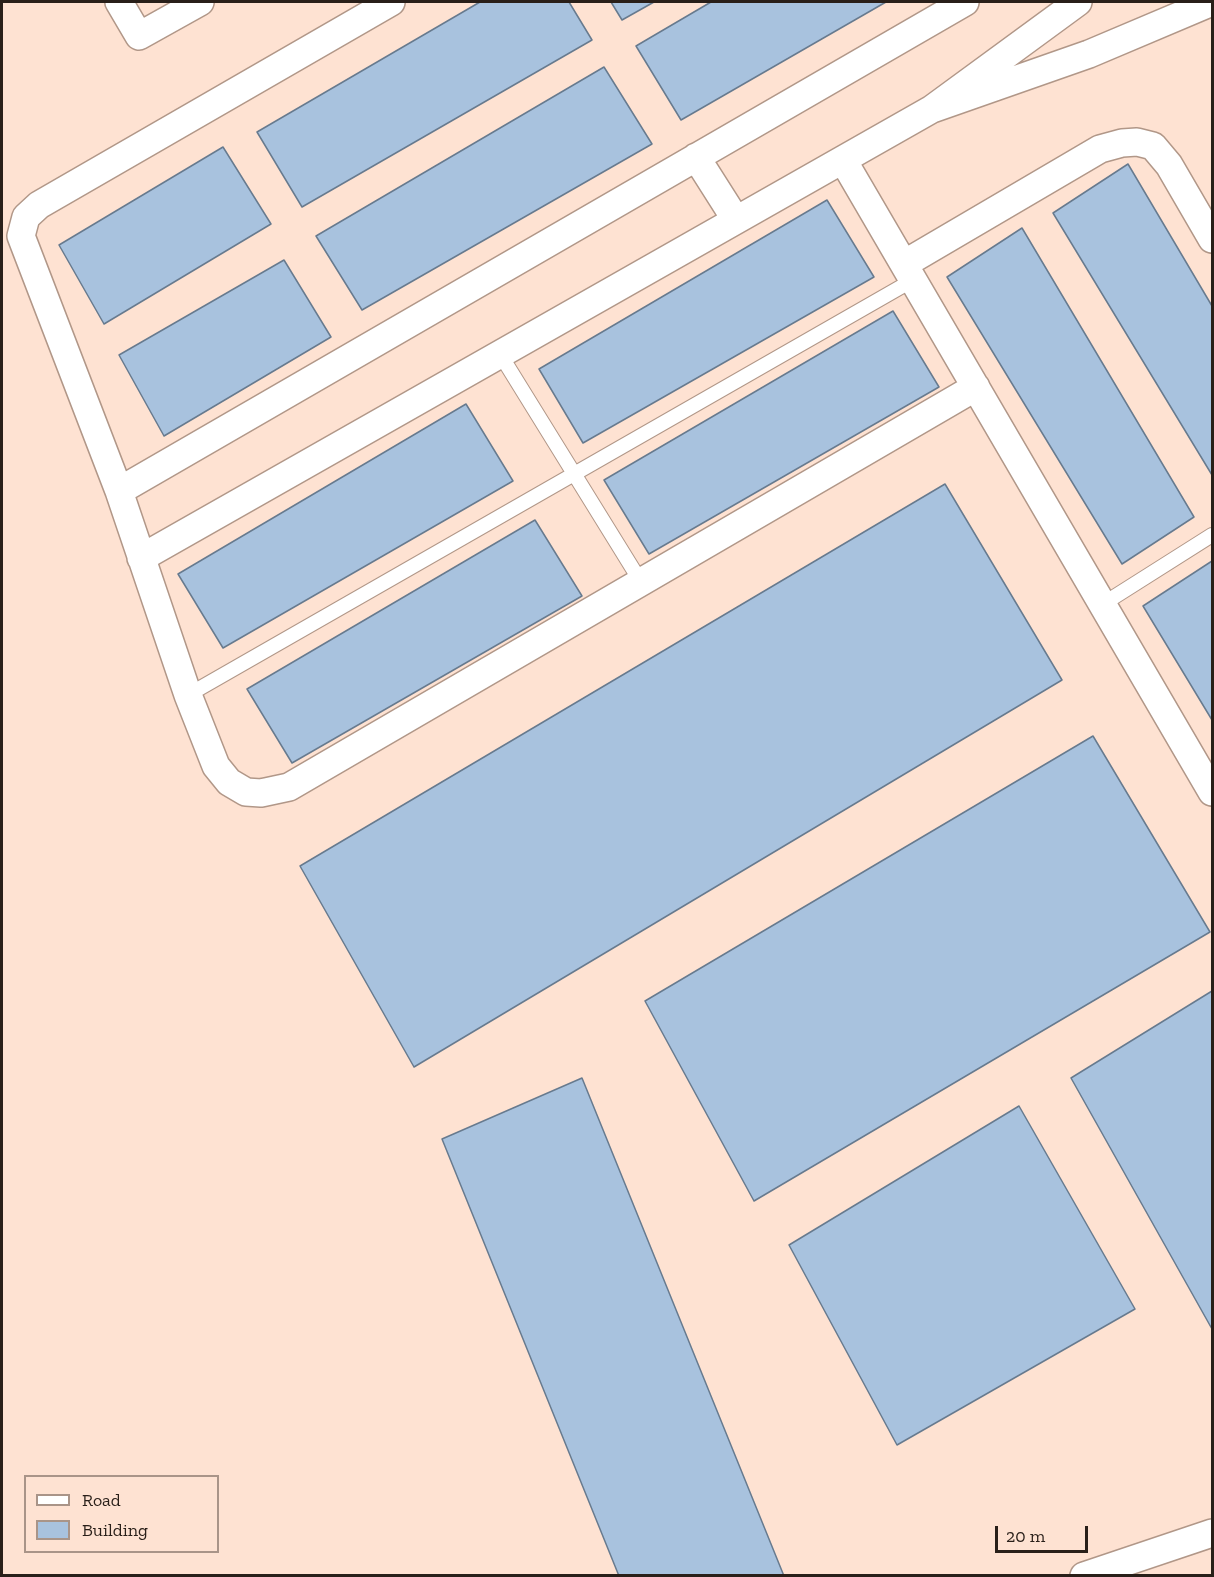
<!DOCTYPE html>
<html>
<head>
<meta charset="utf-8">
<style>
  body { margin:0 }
  #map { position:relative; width:1214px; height:1577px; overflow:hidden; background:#fee2d2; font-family:"Zilla Slab",serif }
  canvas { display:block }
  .frame { position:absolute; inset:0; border:3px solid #291f19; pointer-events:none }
  .legend { position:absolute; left:24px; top:1475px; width:195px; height:78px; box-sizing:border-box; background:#fee2d2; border:2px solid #a99488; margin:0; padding:8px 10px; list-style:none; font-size:18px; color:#291f19 }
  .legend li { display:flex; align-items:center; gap:12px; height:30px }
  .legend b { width:30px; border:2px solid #a99488 }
  .scale { position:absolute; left:995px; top:1526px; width:93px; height:27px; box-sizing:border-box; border:3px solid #291f19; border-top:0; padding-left:8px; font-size:18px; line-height:21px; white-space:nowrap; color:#291f19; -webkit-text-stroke:4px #fee2d2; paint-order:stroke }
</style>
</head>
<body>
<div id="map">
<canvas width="1214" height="1577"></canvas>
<div class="frame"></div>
<ul class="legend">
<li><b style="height:8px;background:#fff"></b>Road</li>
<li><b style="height:16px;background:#a8c2de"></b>Building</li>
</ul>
<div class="scale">20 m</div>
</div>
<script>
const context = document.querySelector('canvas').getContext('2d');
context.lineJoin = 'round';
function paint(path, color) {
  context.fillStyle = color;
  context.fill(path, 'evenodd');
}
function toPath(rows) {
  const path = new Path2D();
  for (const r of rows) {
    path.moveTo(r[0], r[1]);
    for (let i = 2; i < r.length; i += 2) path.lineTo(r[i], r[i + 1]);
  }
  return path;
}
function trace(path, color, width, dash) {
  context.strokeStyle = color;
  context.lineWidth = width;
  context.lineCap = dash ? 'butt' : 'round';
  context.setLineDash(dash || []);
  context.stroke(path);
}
const building = toPath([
  [480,2,569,2,592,40,302,207,257,132,480,2],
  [611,2,654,2,622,20,611,2],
  [711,2,886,2,681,120,636,46,711,2],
  [604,67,652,144,362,310,316,236,604,67],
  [223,147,271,224,104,324,59,245,223,147],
  [1128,164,1212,306,1212,475,1053,213,1128,164],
  [827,200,874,277,583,443,539,369,827,200],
  [1022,228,1194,517,1122,564,947,277,1022,228],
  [284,260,331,337,164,436,119,355,284,260],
  [893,311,939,387,649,554,604,480,893,311],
  [466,404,513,481,223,648,178,574,466,404],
  [945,484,1062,680,414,1067,300,866,945,484],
  [535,520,582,596,292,763,247,689,535,520],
  [1212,561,1212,720,1143,606,1212,561],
  [1093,736,1210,932,754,1201,645,1001,1093,736],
  [1212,991,1212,1329,1071,1078,1212,991],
  [582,1078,784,1576,619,1576,442,1139,582,1078],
  [1019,1106,1135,1309,897,1445,789,1245,1019,1106]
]);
const lane = toPath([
  [500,354,641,582],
  [1103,604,1212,535],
  [188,695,913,280]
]);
const street = toPath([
  [119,2,139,36,200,2],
  [391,2,39,205,26,217,21,236,119,491,965,2],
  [1078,2,932,109,1089,54,1212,2],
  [696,157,736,220],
  [843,160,1212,792],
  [904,264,1100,149,1122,143,1137,142,1153,146,1169,165,1212,239],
  [119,491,188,695,216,766,229,782,246,792,261,793,289,787,976,387],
  [141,558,932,109],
  [1084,1576,1212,1533]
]);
paint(building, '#a8c2de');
trace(building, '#677a8e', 1.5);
trace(lane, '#b19788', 16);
trace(street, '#b19788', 30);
trace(lane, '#fff', 14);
trace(street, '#fff', 27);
</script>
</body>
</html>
